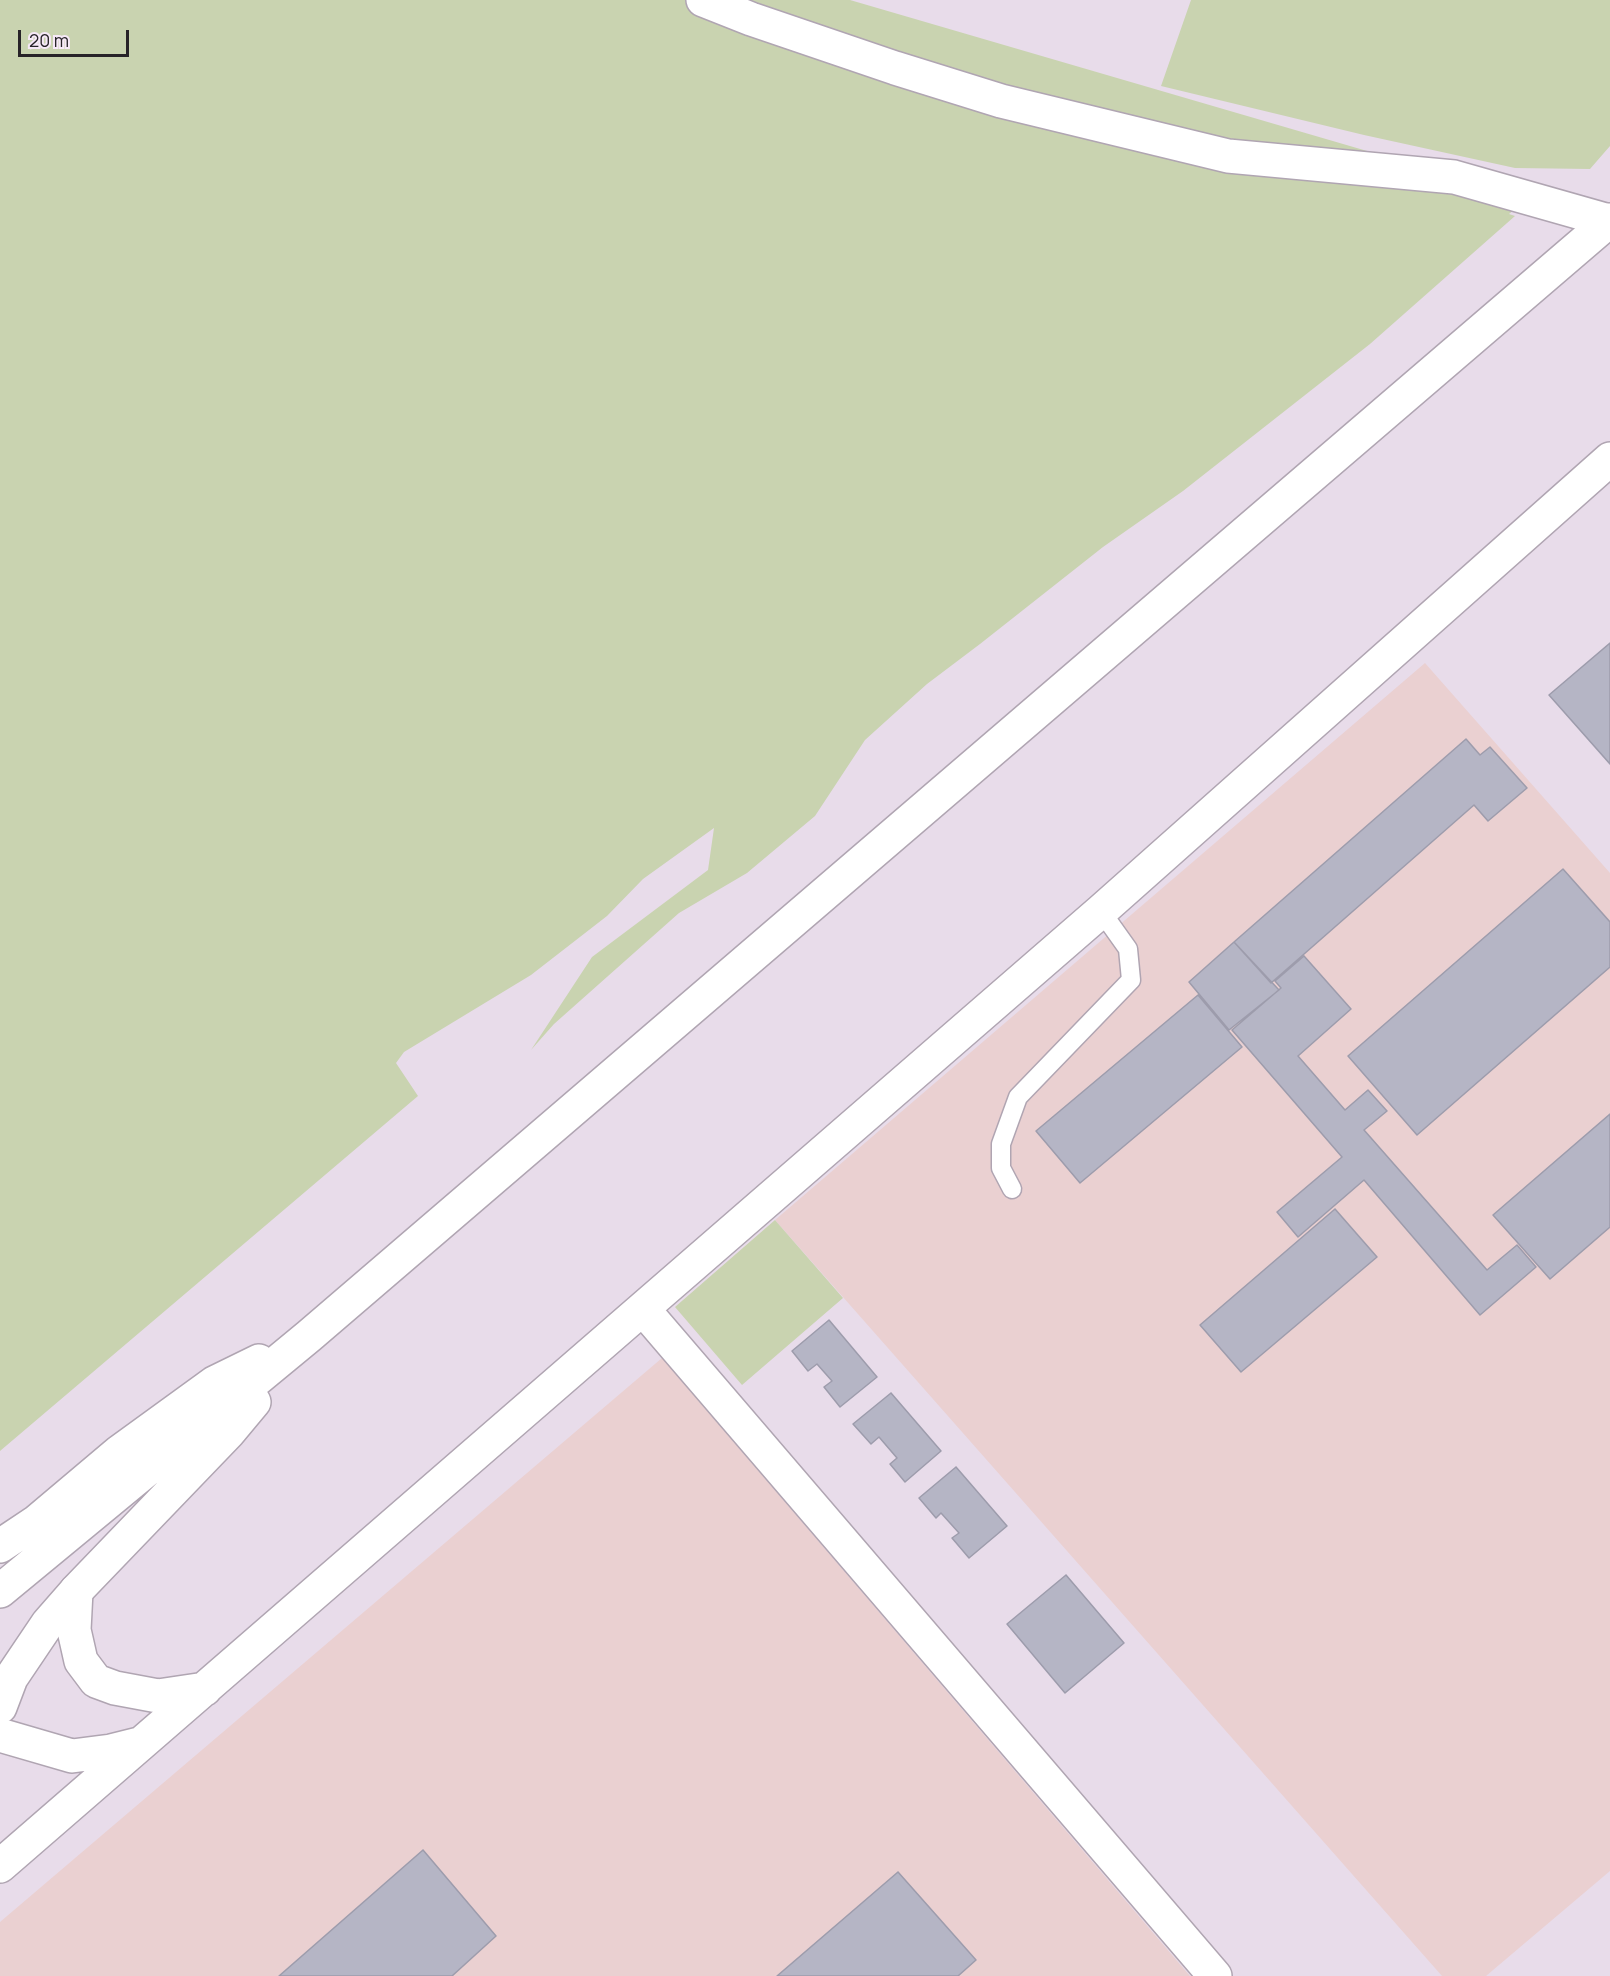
<!DOCTYPE html>
<html>
<head>
<meta charset="utf-8">
<style>
  body { margin:0 }
  #map { position:relative; width:1610px; height:1976px; overflow:hidden; background:#e8dcea; font-family:Manrope,sans-serif }
  canvas { display:block }
  .scale { position:absolute; left:18px; top:30px; width:111px; height:27px; box-sizing:border-box; border:3px solid #272328; border-top:0; padding-left:8px; font-size:18px; line-height:21px; white-space:nowrap; color:#272328; -webkit-text-stroke:4px #f6e9f7; paint-order:stroke }
</style>
</head>
<body>
<div id="map">
<canvas width="1610" height="1976"></canvas>
<div class="scale">20 m</div>
</div>
<script>
const context = document.querySelector('canvas').getContext('2d');
context.lineJoin = 'round';
function paint(path, color) {
  context.fillStyle = color;
  context.fill(path, 'evenodd');
}
function toPath(rows) {
  const path = new Path2D();
  for (const r of rows) {
    path.moveTo(r[0], r[1]);
    for (let i = 2; i < r.length; i += 2) path.lineTo(r[i], r[i + 1]);
  }
  return path;
}
function trace(path, color, width, dash) {
  context.strokeStyle = color;
  context.lineWidth = width;
  context.lineCap = dash ? 'butt' : 'round';
  context.setLineDash(dash || []);
  context.stroke(path);
}
const education = toPath([
  [1425,663,1610,873,1610,1871,1486,1976,1442,1976,775,1220],
  [662,1358,1190,1976,0,1976,0,1922]
]);
const green = toPath([
  [0,0,850,0,1528,198,1509,214,1515,216,1370,344,1183,491,1103,547,980,644,927,684,865,740,815,816,747,873,679,913,554,1024,531,1050,592,957,708,870,714,828,643,879,607,916,531,975,404,1052,396,1063,418,1096,0,1451],
  [1191,0,1610,0,1610,146,1590,169,1515,168,1364,135,1161,86],
  [775,1220,843,1298,742,1385,675,1307]
]);
const building = toPath([
  [1610,643,1610,764,1549,695,1610,643],
  [1466,739,1480,755,1490,747,1527,788,1488,821,1474,805,1271,983,1234,942,1466,739],
  [1563,869,1610,922,1610,967,1417,1135,1348,1056,1563,869],
  [1234,942,1279,990,1229,1030,1189,982,1234,942],
  [1304,956,1351,1009,1298,1056,1345,1110,1368,1090,1387,1111,1364,1130,1487,1270,1517,1245,1536,1267,1480,1315,1364,1180,1298,1237,1277,1212,1342,1157,1232,1030,1281,988,1275,981,1304,956],
  [1198,995,1242,1047,1080,1183,1036,1131,1198,995],
  [1610,1114,1610,1227,1550,1279,1493,1215,1610,1114],
  [1335,1209,1377,1257,1241,1372,1200,1325,1335,1209],
  [829,1320,877,1377,840,1407,824,1387,832,1381,817,1364,808,1371,792,1351,829,1320],
  [891,1393,941,1451,905,1482,890,1464,897,1458,879,1437,871,1444,853,1424,891,1393],
  [956,1467,1007,1526,969,1558,952,1538,959,1533,941,1513,936,1518,919,1498,956,1467],
  [1066,1575,1124,1643,1065,1693,1007,1624,1066,1575],
  [423,1850,496,1936,452,1976,279,1976,423,1850],
  [898,1872,976,1960,958,1976,777,1976,898,1872]
]);
const lane = toPath([
  [1012,1189,1001,1168,1001,1144,1018,1097,1131,980,1128,949,1101,911]
]);
const street = toPath([
  [703,0,751,19,895,68,1001,101,1228,156,1454,177,1609,221],
  [643,1309,1215,1976],
  [76,1591,74,1630,81,1661,96,1681,115,1688,158,1696,205,1689],
  [0,1735,72,1756,111,1751,139,1744],
  [0,1866,1101,911,1610,459]
]);
const highway = toPath([
  [0,1546,36,1522,119,1452,214,1383,259,1361],
  [0,1591,309,1336,1610,220],
  [0,1707,11,1678,48,1623,76,1591,229,1432,254,1402]
]);
paint(education, '#ead0d1');
paint(green, '#c9d3b0');
paint(building, '#b5b5c5');
trace(building, '#9d9cac', 1.5);
trace(lane, '#b0a5b2', 21);
trace(street, '#b0a5b2', 36);
trace(highway, '#b0a5b2', 36);
trace(lane, '#fff', 18);
trace(street, '#fff', 33);
trace(highway, '#fff', 33);
</script>
</body>
</html>
